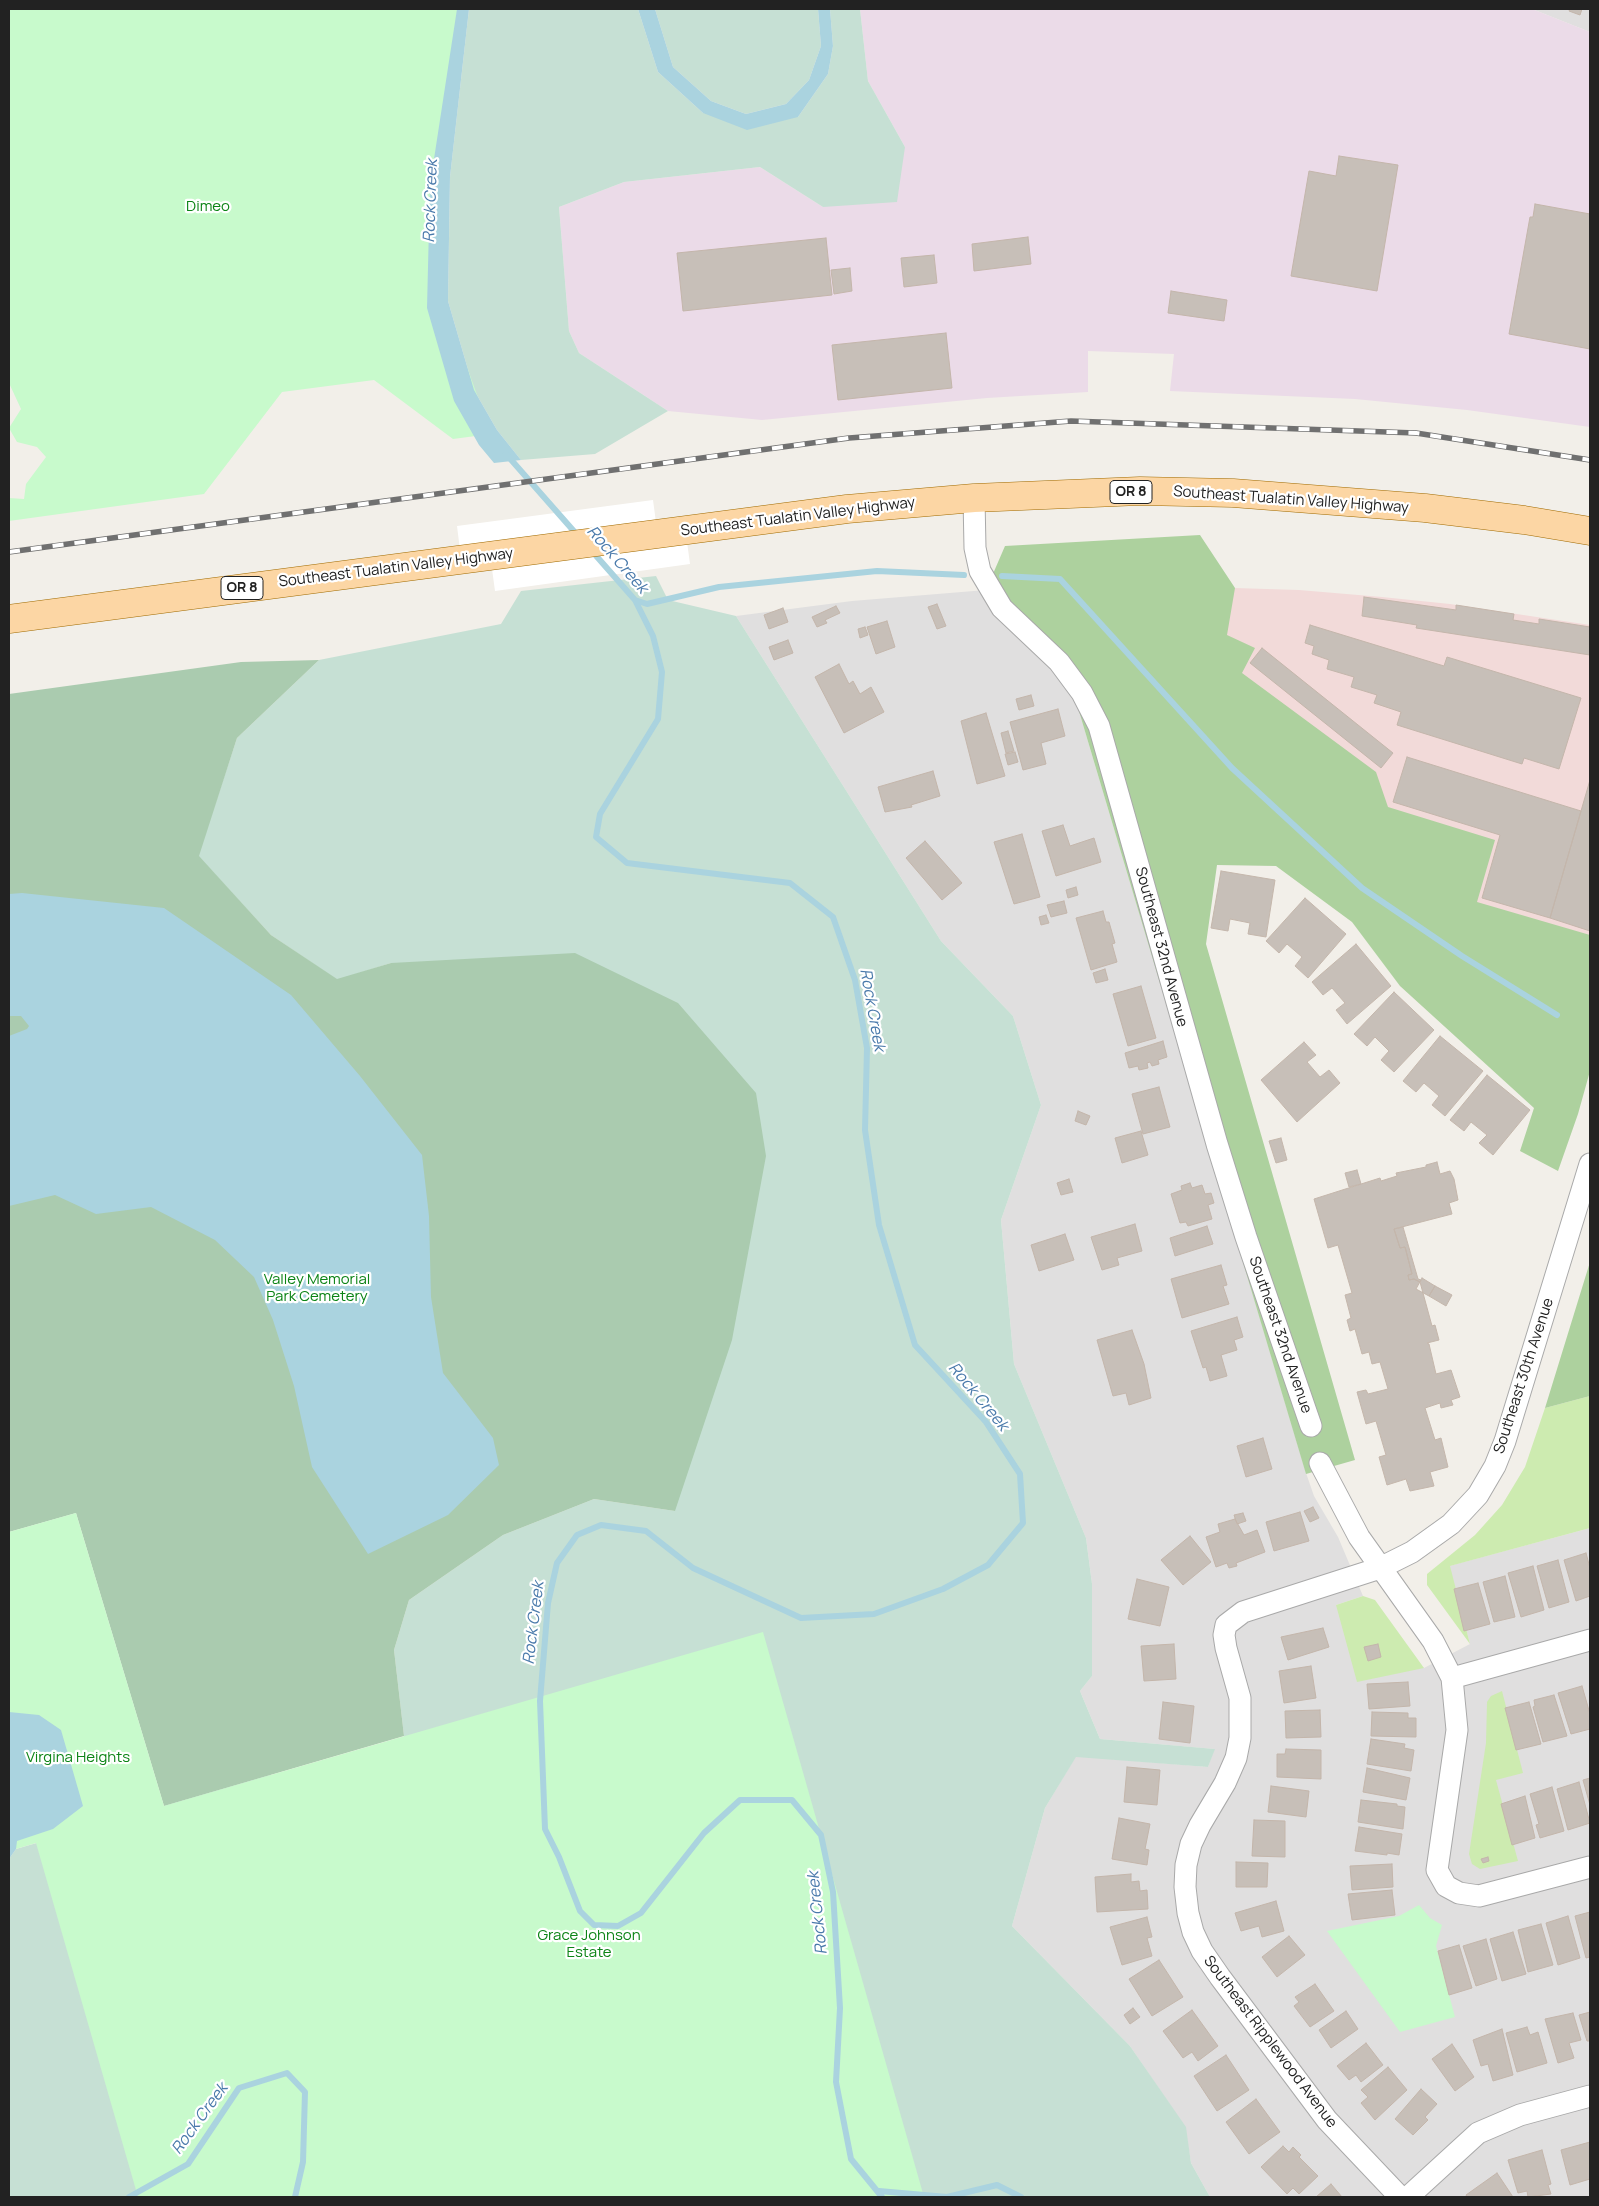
<!DOCTYPE html>
<html>
<head>
<meta charset="utf-8">
<style>
  body { margin:0 }
  #map { position:relative; width:1599px; height:2206px; overflow:hidden; background:#f2efe9; font-family:Manrope,sans-serif }
  canvas { display:block }
  .frame { position:absolute; inset:0; border:10px solid #222; pointer-events:none }
</style>
</head>
<body>
<div id="map">
<canvas width="1599" height="2206"></canvas>
<div class="frame"></div>
</div>
<script>
const context = document.querySelector('canvas').getContext('2d');
context.lineJoin = 'round';
function paint(path, color) {
  context.fillStyle = color;
  context.fill(path, 'evenodd');
}
function toPath(rows) {
  const path = new Path2D();
  for (const r of rows) {
    path.moveTo(r[0], r[1]);
    for (let i = 2; i < r.length; i += 2) path.lineTo(r[i], r[i + 1]);
  }
  return path;
}
function trace(path, color, width, dash) {
  context.strokeStyle = color;
  context.lineWidth = width;
  context.lineCap = dash ? 'butt' : 'round';
  context.setLineDash(dash || []);
  context.stroke(path);
}
function drawText(font, color, halo, rows, align = 'center') {
  context.font = font + ' Manrope,sans-serif';
  context.lineWidth = 4.5;
  context.setLineDash([]);
  context.textBaseline = 'middle';
  context.strokeStyle = halo;
  context.fillStyle = color;
  for (const [text, x, y, turn = 0] of rows) {
    context.save();
    context.translate(x, y);
    context.rotate((+turn || 0) * Math.PI / 180);
    context.textAlign = isNaN(turn) ? turn : align;
    if (halo) context.strokeText(text, 0, 0);
    context.fillText(text, 0, 0);
    context.restore();
  }
}
const residential = toPath([
  [1532,9,1590,9,1590,32],
  [986,590,1070,681,1306,1473,1314,1496,1338,1537,1363,1596,1336,1605,1424,1668,1470,1644,1449,1566,1590,1528,1590,2197,1210,2197,1191,2163,1185,2127,1130,2046,1012,1926,1045,1808,1076,1756,1208,1767,1214,1749,1100,1739,1080,1691,1092,1676,1092,1584,1086,1538,1014,1364,1001,1220,1041,1105,1013,1016,941,941,736,616,852,601]
]);
const commercial = toPath([
  [1170,586,1299,590,1382,597,1450,604,1590,625,1590,1051,1243,751]
]);
const industrial = toPath([
  [860,9,1532,9,1590,32,1590,427,1467,410,1355,399,1170,391,1174,354,1088,351,1088,392,987,398,762,420,668,411,579,353,569,331,559,207,624,182,760,167,823,207,905,147,868,81]
]);
const grass = toPath([
  [1590,1396,1590,1528,1450,1566,1470,1644,1427,1585,1427,1574,1475,1535,1502,1505,1525,1467,1545,1408],
  [1363,1596,1375,1600,1424,1668,1357,1682,1336,1605],
  [1502,1691,1523,1773,1496,1780,1518,1861,1480,1869,1472,1864,1469,1854,1486,1743,1487,1702,1491,1696]
]);
const forest = toPath([
  [1200,535,1235,588,1227,635,1255,648,1242,673,1376,772,1388,807,1495,840,1477,902,1590,935,1590,1071,1578,1114,1558,1171,1520,1151,1534,1108,1400,986,1352,922,1276,866,1217,865,1206,944,1355,1460,1306,1474,1070,681,986,590,1005,546],
  [1590,1262,1590,1396,1545,1408]
]);
const wetland = toPath([
  [469,9,638,9,658,72,703,113,798,117,828,74,833,46,830,9,860,9,868,81,905,147,897,202,823,207,760,167,624,182,559,207,569,331,579,353,668,411,595,454,521,460,497,430,474,390,448,301,450,177],
  [655,9,818,9,821,46,809,80,786,104,746,114,711,101,673,67],
  [656,576,668,600,736,616,941,941,1013,1016,1041,1105,1001,1220,1014,1364,1086,1538,1092,1584,1092,1676,1080,1691,1100,1739,1215,1749,1208,1767,1076,1757,1045,1808,1012,1926,1130,2046,1186,2127,1191,2163,1210,2197,9,2197,9,1859,16,1849,270,1775,443,1814,404,1736,394,1650,409,1600,503,1535,594,1499,675,1511,391,963,337,980,271,935,198,856,237,738,319,660,501,624,521,591]
]);
const cemetery = toPath([
  [319,660,237,738,199,856,271,935,337,979,391,963,575,953,678,1003,756,1093,766,1156,732,1340,675,1511,594,1499,503,1535,409,1600,394,1650,404,1736,164,1806,76,1513,9,1532,9,694,241,662]
]);
const park = toPath([
  [9,9,465,9,436,280,491,434,453,439,374,380,282,392,204,494,9,521,9,498,24,499,26,484,46,457,37,447,17,442,9,428,21,409,9,383],
  [76,1513,164,1806,763,1632,924,2197,138,2197,36,1843,9,1851,9,1532],
  [1419,1905,1430,1918,1442,1925,1436,1946,1455,2017,1400,2032,1327,1931,1399,1916]
]);
const water = toPath([
  [457,9,469,9,450,177,448,301,474,390,497,430,521,460,494,463,479,445,454,401,427,308,430,185],
  [638,9,655,9,673,67,711,101,746,114,786,104,809,80,821,46,818,9,830,9,833,46,828,74,798,117,747,130,703,113,658,72],
  [22,893,164,908,291,995,360,1076,422,1155,429,1216,431,1297,443,1373,493,1438,499,1465,448,1515,368,1554,312,1467,294,1386,273,1320,254,1277,215,1240,151,1207,96,1214,55,1195,9,1206,9,1036,27,1029,29,1026,21,1016,9,1016,9,894],
  [9,1712,39,1715,61,1730,83,1806,53,1829,17,1841,16,1849,9,1859]
]);
const pier = toPath([
  [653,500,657,530,685,527,690,564,495,591,490,554,461,558,457,526]
]);
const stream = toPath([
  [506,454,579,537],
  [591,550,635,600,653,636,662,672,658,719,600,814,596,837,627,863,790,883,833,917,855,980,867,1048,865,1130,879,1225,915,1345,986,1422,1020,1474,1023,1523,988,1565,943,1589,874,1614,801,1618,693,1568,646,1531,601,1525,577,1535,557,1563,548,1603,540,1701,545,1829,559,1857,580,1911,594,1925,618,1926,641,1913,704,1833,740,1800,792,1800,821,1835,833,1892,840,2008,836,2082,851,2159,882,2197],
  [1002,576,1060,579,1232,768,1362,888,1462,956,1557,1015],
  [635,600,647,604,719,587,877,571,964,575],
  [879,2191,947,2197,997,2185,1021,2197],
  [129,2197,188,2164,239,2088,287,2073,305,2092,303,2162,295,2197]
]);
const building = toPath([
  [1570,9,1582,9,1580,15,1569,11,1570,9],
  [1339,156,1398,165,1377,291,1291,276,1309,171,1336,176,1339,156],
  [1535,204,1590,214,1590,349,1509,334,1530,217,1533,217,1535,204],
  [1028,237,1031,264,974,271,972,244,1028,237],
  [826,238,832,295,683,311,677,253,826,238],
  [934,255,937,283,904,287,901,258,934,255],
  [850,268,852,291,834,294,831,270,850,268],
  [1171,291,1227,300,1224,321,1168,313,1171,291],
  [946,333,952,388,838,400,832,345,946,333],
  [1364,597,1456,610,1456,605,1514,614,1513,620,1539,624,1539,619,1590,627,1590,655,1416,628,1417,625,1362,616,1364,597],
  [937,604,946,626,937,629,928,607,937,604],
  [836,606,840,613,825,620,827,623,817,627,812,617,836,606],
  [783,608,788,622,769,629,764,615,783,608],
  [887,621,895,647,876,654,867,627,887,621],
  [1310,625,1444,666,1447,657,1581,698,1559,769,1524,758,1522,764,1397,725,1401,712,1374,703,1377,695,1351,687,1354,677,1327,669,1329,660,1312,654,1314,646,1305,643,1310,625],
  [865,627,868,635,860,638,858,629,865,627],
  [788,640,793,653,774,660,769,647,788,640],
  [1262,648,1393,753,1381,768,1250,663,1262,648],
  [839,664,849,684,853,681,860,694,871,687,884,712,844,733,815,677,839,664],
  [1031,695,1034,706,1019,710,1016,699,1031,695],
  [1058,709,1065,736,1041,743,1046,764,1023,770,1010,722,1058,709],
  [986,713,1005,776,977,784,961,721,986,713],
  [1008,731,1014,751,1006,753,1001,733,1008,731],
  [1015,752,1018,762,1008,765,1005,754,1015,752],
  [1407,757,1581,811,1550,918,1482,898,1500,835,1393,802,1407,757],
  [933,771,940,796,911,805,912,807,885,812,878,787,933,771],
  [1590,780,1590,931,1550,918,1590,780],
  [1063,825,1070,846,1094,838,1101,862,1056,876,1042,831,1063,825],
  [1022,834,1040,897,1014,904,994,842,1022,834],
  [925,841,962,883,942,900,906,858,925,841],
  [1221,871,1275,880,1266,937,1248,934,1250,923,1230,919,1228,931,1211,928,1221,871],
  [1076,887,1078,895,1068,898,1066,890,1076,887],
  [1305,898,1346,934,1308,978,1295,966,1302,957,1287,944,1279,953,1266,941,1305,898],
  [1064,901,1067,913,1051,917,1047,905,1064,901],
  [1103,911,1106,922,1109,922,1115,943,1112,944,1117,962,1091,970,1076,918,1103,911],
  [1046,915,1049,923,1041,925,1039,917,1046,915],
  [1356,944,1391,986,1347,1024,1336,1010,1345,1003,1332,988,1323,995,1312,982,1356,944],
  [1105,969,1108,980,1096,983,1093,973,1105,969],
  [1141,986,1156,1038,1128,1046,1113,994,1141,986],
  [1394,992,1434,1030,1394,1072,1381,1060,1389,1051,1375,1037,1367,1046,1354,1034,1394,992],
  [1440,1036,1483,1071,1445,1116,1432,1105,1439,1096,1424,1083,1416,1092,1403,1081,1440,1036],
  [1163,1041,1167,1057,1158,1060,1159,1064,1152,1066,1150,1062,1147,1063,1148,1068,1139,1070,1138,1066,1129,1068,1125,1053,1163,1041],
  [1304,1042,1316,1055,1307,1062,1320,1077,1329,1070,1340,1083,1297,1122,1261,1080,1304,1042],
  [1487,1075,1530,1110,1493,1155,1479,1143,1487,1135,1471,1122,1464,1131,1450,1120,1487,1075],
  [1159,1087,1170,1127,1143,1134,1132,1094,1159,1087],
  [1078,1111,1090,1116,1086,1125,1075,1121,1078,1111],
  [1141,1131,1148,1155,1122,1163,1115,1138,1141,1131],
  [1281,1138,1287,1160,1276,1163,1269,1141,1281,1138],
  [1437,1162,1440,1174,1450,1171,1454,1179,1458,1200,1449,1203,1452,1214,1394,1229,1400,1248,1405,1247,1412,1274,1408,1275,1409,1280,1414,1279,1420,1282,1432,1326,1435,1325,1439,1340,1427,1343,1429,1344,1436,1374,1451,1370,1460,1397,1451,1400,1453,1405,1441,1408,1440,1403,1425,1408,1435,1440,1441,1438,1448,1467,1430,1472,1434,1486,1410,1491,1406,1479,1387,1485,1379,1457,1386,1455,1376,1421,1366,1424,1357,1392,1366,1390,1368,1394,1388,1389,1380,1362,1372,1364,1369,1352,1362,1354,1355,1329,1350,1331,1347,1320,1351,1318,1345,1295,1352,1293,1338,1245,1328,1248,1314,1199,1380,1178,1381,1181,1397,1176,1396,1173,1426,1167,1426,1165,1437,1162],
  [1357,1170,1361,1184,1349,1187,1345,1173,1357,1170],
  [1069,1179,1073,1192,1061,1195,1057,1183,1069,1179],
  [1190,1183,1192,1188,1202,1185,1205,1194,1211,1193,1214,1203,1208,1205,1212,1219,1188,1226,1186,1222,1180,1223,1171,1194,1182,1190,1181,1186,1190,1183],
  [1135,1224,1142,1251,1117,1258,1119,1265,1102,1270,1091,1237,1135,1224],
  [1207,1226,1213,1244,1175,1256,1170,1238,1207,1226],
  [1403,1227,1418,1279,1421,1280,1420,1282,1414,1279,1409,1280,1408,1275,1412,1274,1405,1247,1400,1248,1394,1229,1403,1227],
  [1065,1234,1074,1260,1039,1271,1031,1245,1065,1234],
  [1221,1265,1227,1285,1223,1286,1229,1304,1182,1318,1171,1279,1221,1265],
  [1422,1278,1435,1286,1429,1296,1416,1289,1422,1278],
  [1435,1286,1452,1295,1446,1306,1429,1296,1435,1286],
  [1237,1317,1243,1337,1234,1340,1237,1350,1221,1355,1227,1376,1210,1381,1206,1367,1203,1368,1191,1331,1237,1317],
  [1132,1330,1144,1364,1151,1398,1129,1405,1126,1393,1113,1396,1097,1340,1132,1330],
  [1263,1438,1272,1469,1246,1477,1237,1446,1263,1438],
  [1313,1507,1319,1518,1310,1522,1304,1511,1313,1507],
  [1300,1512,1309,1541,1274,1551,1266,1522,1300,1512],
  [1243,1513,1246,1521,1237,1524,1234,1515,1243,1513],
  [1235,1519,1244,1535,1257,1530,1265,1552,1236,1563,1237,1566,1229,1568,1227,1563,1216,1567,1206,1537,1220,1532,1218,1524,1235,1519],
  [1190,1536,1211,1562,1183,1585,1161,1560,1190,1536],
  [1586,1553,1590,1568,1590,1596,1576,1601,1564,1560,1586,1553],
  [1558,1560,1569,1602,1549,1608,1537,1566,1558,1560],
  [1533,1566,1544,1610,1521,1617,1508,1573,1533,1566],
  [1505,1576,1515,1617,1494,1622,1483,1582,1505,1576],
  [1137,1579,1169,1587,1160,1626,1128,1619,1137,1579],
  [1478,1583,1490,1624,1464,1631,1454,1589,1478,1583],
  [1323,1628,1329,1647,1288,1660,1281,1637,1323,1628],
  [1174,1644,1176,1679,1144,1681,1141,1646,1174,1644],
  [1378,1644,1381,1657,1368,1661,1364,1647,1378,1644],
  [1311,1666,1316,1698,1284,1703,1279,1671,1311,1666],
  [1408,1682,1410,1706,1369,1709,1367,1684,1408,1682],
  [1582,1686,1590,1714,1590,1729,1571,1734,1558,1693,1582,1686],
  [1554,1695,1567,1736,1543,1742,1533,1707,1535,1706,1534,1700,1554,1695],
  [1163,1702,1194,1706,1190,1743,1159,1739,1163,1702],
  [1529,1702,1541,1744,1516,1750,1505,1708,1529,1702],
  [1320,1710,1321,1737,1286,1738,1285,1711,1320,1710],
  [1372,1712,1408,1713,1408,1718,1416,1718,1416,1737,1371,1736,1372,1712],
  [1371,1739,1405,1744,1404,1748,1414,1750,1411,1771,1367,1764,1371,1739],
  [1286,1749,1321,1750,1321,1779,1277,1777,1277,1754,1285,1754,1286,1749],
  [1127,1767,1160,1770,1157,1805,1124,1802,1127,1767],
  [1367,1768,1410,1778,1406,1800,1363,1792,1367,1768],
  [1590,1778,1590,1805,1583,1780,1590,1778],
  [1579,1782,1590,1823,1568,1830,1557,1789,1579,1782],
  [1271,1786,1309,1791,1306,1817,1268,1812,1271,1786],
  [1552,1787,1564,1831,1540,1838,1536,1825,1539,1824,1530,1794,1552,1787],
  [1525,1796,1535,1838,1512,1845,1501,1804,1525,1796],
  [1361,1800,1397,1804,1397,1806,1405,1807,1403,1829,1358,1822,1361,1800],
  [1119,1818,1150,1824,1145,1849,1149,1850,1147,1865,1112,1859,1119,1818],
  [1254,1820,1285,1821,1285,1857,1252,1856,1254,1820],
  [1359,1827,1402,1834,1399,1855,1387,1853,1387,1855,1355,1851,1359,1827],
  [1488,1857,1489,1861,1483,1863,1481,1859,1488,1857],
  [1236,1862,1268,1863,1267,1887,1236,1887,1236,1862],
  [1392,1864,1393,1887,1352,1890,1350,1866,1392,1864],
  [1131,1874,1131,1882,1139,1881,1140,1891,1147,1890,1148,1909,1097,1912,1095,1877,1131,1874],
  [1392,1890,1395,1915,1352,1920,1348,1894,1392,1890],
  [1276,1901,1284,1931,1262,1937,1259,1926,1241,1931,1235,1913,1276,1901],
  [1590,1912,1590,1957,1586,1958,1575,1916,1590,1912],
  [1568,1916,1580,1958,1558,1965,1546,1923,1568,1916],
  [1147,1917,1152,1937,1147,1938,1152,1956,1122,1965,1110,1927,1147,1917],
  [1541,1924,1553,1965,1528,1972,1518,1930,1541,1924],
  [1513,1932,1526,1974,1502,1981,1490,1939,1513,1932],
  [1289,1936,1305,1955,1277,1977,1262,1957,1289,1936],
  [1486,1939,1497,1979,1476,1986,1463,1946,1486,1939],
  [1459,1945,1472,1988,1449,1995,1438,1951,1459,1945],
  [1159,1960,1183,1997,1152,2016,1129,1979,1159,1960],
  [1315,1984,1334,2011,1310,2027,1294,2006,1299,2002,1295,1997,1315,1984],
  [1133,2008,1140,2017,1130,2024,1124,2015,1133,2008],
  [1192,2010,1218,2046,1198,2061,1192,2052,1183,2058,1163,2031,1192,2010],
  [1346,2011,1358,2029,1331,2048,1319,2030,1346,2011],
  [1590,2012,1590,2041,1587,2041,1579,2015,1590,2012],
  [1573,2013,1581,2040,1569,2043,1574,2058,1558,2063,1545,2019,1573,2013],
  [1527,2027,1530,2035,1538,2032,1547,2063,1517,2072,1506,2033,1527,2027],
  [1502,2029,1513,2075,1493,2081,1488,2064,1481,2066,1473,2040,1502,2029],
  [1366,2043,1383,2065,1361,2082,1356,2075,1349,2080,1337,2066,1366,2043],
  [1452,2044,1474,2077,1455,2091,1432,2059,1452,2044],
  [1226,2055,1249,2090,1217,2111,1194,2076,1226,2055],
  [1388,2067,1407,2090,1375,2120,1361,2103,1368,2097,1361,2090,1388,2067],
  [1421,2089,1437,2104,1425,2117,1428,2120,1413,2135,1395,2119,1421,2089],
  [1256,2099,1280,2132,1249,2154,1226,2122,1256,2099],
  [1590,2142,1590,2179,1570,2185,1561,2150,1590,2142],
  [1283,2146,1289,2152,1293,2147,1301,2155,1299,2157,1318,2176,1299,2194,1293,2188,1287,2194,1261,2167,1283,2146],
  [1542,2150,1551,2184,1548,2185,1551,2194,1528,2197,1527,2191,1518,2193,1508,2160,1542,2150],
  [1497,2173,1513,2197,1467,2197,1466,2195,1497,2173],
  [1331,2184,1342,2197,1316,2197,1331,2184]
]);
const minor = toPath([
  [974,498,975,548,980,571,1002,608,1059,662,1082,693,1099,726,1217,1144,1246,1237,1311,1426],
  [1320,1463,1359,1537,1433,1641,1452,1678,1457,1730,1437,1870,1446,1886,1459,1893,1479,1896,1590,1867],
  [1452,1678,1590,1640],
  [1400,2197,1327,2120,1220,1977,1202,1951,1193,1932,1188,1913,1185,1887,1186,1865,1191,1844,1200,1825,1225,1783,1236,1758,1240,1738,1240,1698,1226,1648,1224,1635,1226,1625,1243,1612,1380,1568,1412,1552,1451,1524,1478,1495,1495,1466,1505,1441,1590,1164],
  [1408,2197,1478,2133,1520,2115,1590,2096]
]);
const primary = toPath([
  [9,619,847,509,974,498,1140,491,1233,493,1425,508,1524,520,1590,531]
]);
const rail = toPath([
  [9,552,849,438,1071,421,1416,433,1590,460]
]);
const shields = [
  [1131,492,42],
  [242,588,42]
];
const shieldNames = [
  ["OR 8",1131,492],
  ["OR 8",242,588]
];
const parkNames = [
  ["Dimeo",208,207],
  ["Valley Memorial",317,1280],
  ["Park Cemetery",317,1297],
  ["Virgina Heights",78,1758],
  ["Grace Johnson",589,1936],
  ["Estate",589,1953]
];
const streetNames = [
  ["Southeast Tualatin Valley Highway",1291,500,4],
  ["Southeast Tualatin Valley Highway",798,517,-7],
  ["Southeast Tualatin Valley Highway",396,568,-7],
  ["Southeast 32nd Avenue",1161,947,75],
  ["Southeast 32nd Avenue",1280,1335,71],
  ["Southeast 30th Avenue",1524,1376,-72],
  ["Southeast Ripplewood Avenue",1270,2042,53]
];
const waterNames = [
  ["Rock Creek",431,201,-88],
  ["Rock Creek",617,560,49],
  ["Rock Creek",872,1010,80],
  ["Rock Creek",978,1397,50],
  ["Rock Creek",534,1623,-83],
  ["Rock Creek",818,1913,-96],
  ["Rock Creek",200,2119,-54]
];
paint(residential, '#e0dfdf');
paint(commercial, '#f2dad9');
paint(industrial, '#ebdbe8');
paint(grass, '#cdebb0');
paint(forest, '#add19e');
paint(wetland, '#c6e0d4');
paint(cemetery, '#aacbaf');
paint(park, '#c8facc');
paint(water, '#aad3df');
paint(pier, '#fff');
trace(stream, '#aad3df', 6);
paint(building, '#c7bfb8');
trace(building, '#c4b6ab', 1);
trace(minor, '#a9a9a9', 23);
trace(primary, '#a06b00', 29);
trace(minor, '#fff', 21);
trace(primary, '#fcd6a4', 28);
trace(rail, '#707070', 5.5);
trace(rail, '#fff', 4, [11]);
for (const [x, y, w] of shields) {
  const box = new Path2D();
  box.roundRect(x - w / 2, y - 11.5, w, 23, 4);
  context.fillStyle = '#fff';
  context.fill(box);
  trace(box, '#222', 1);
}
drawText('bold 14px', '#222', null, shieldNames);
drawText('15px', '#0c8416', '#fff', parkNames);
drawText('15px', '#222', '#fff', streetNames);
drawText('italic 16px', '#4a7aab', '#fff', waterNames);
</script>
</body>
</html>
